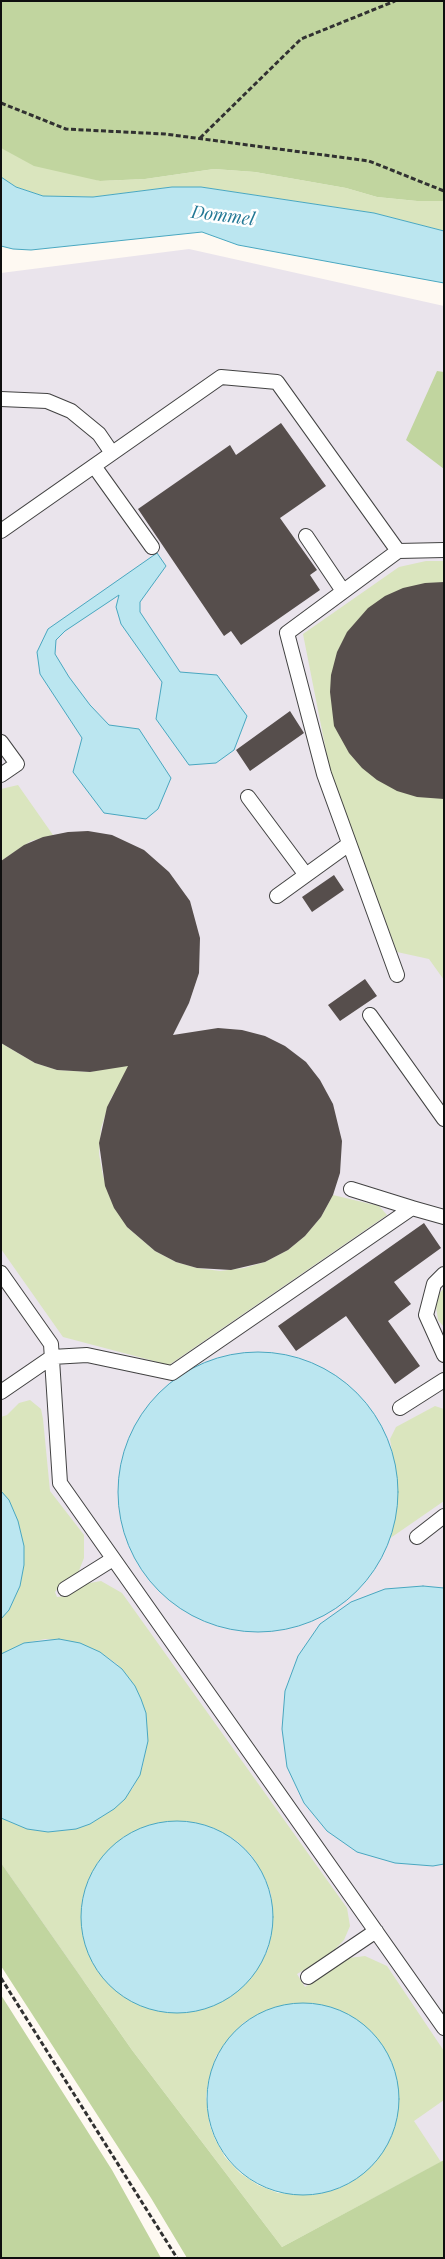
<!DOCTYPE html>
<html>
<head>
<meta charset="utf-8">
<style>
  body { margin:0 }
  #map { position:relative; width:445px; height:2259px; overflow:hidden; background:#fef9f2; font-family:"Playfair Display",serif }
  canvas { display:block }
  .frame { position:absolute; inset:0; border:2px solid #0f0f0f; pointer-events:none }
</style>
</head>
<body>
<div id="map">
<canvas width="445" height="2259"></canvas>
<div class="frame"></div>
</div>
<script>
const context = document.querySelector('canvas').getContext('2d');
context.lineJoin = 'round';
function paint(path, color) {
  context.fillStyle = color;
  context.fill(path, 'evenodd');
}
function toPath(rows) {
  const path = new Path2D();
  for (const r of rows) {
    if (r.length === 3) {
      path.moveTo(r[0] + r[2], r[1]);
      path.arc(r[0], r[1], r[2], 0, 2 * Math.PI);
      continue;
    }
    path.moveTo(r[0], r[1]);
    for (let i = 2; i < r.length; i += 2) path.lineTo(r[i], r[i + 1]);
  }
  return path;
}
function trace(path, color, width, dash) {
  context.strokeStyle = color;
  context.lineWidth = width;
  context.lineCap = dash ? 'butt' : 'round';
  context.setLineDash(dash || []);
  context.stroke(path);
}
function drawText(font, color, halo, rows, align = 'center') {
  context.font = font + ' "Playfair Display",serif';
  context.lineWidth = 5;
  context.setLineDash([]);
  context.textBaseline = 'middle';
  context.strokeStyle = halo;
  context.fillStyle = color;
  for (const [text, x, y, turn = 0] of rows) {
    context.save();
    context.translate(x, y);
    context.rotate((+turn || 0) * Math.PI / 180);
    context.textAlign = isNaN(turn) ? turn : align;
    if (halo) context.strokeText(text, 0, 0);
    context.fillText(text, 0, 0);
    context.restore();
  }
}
const industrial = toPath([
  [189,249,444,306,444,2258,1,1917,1,273]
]);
const green = toPath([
  [1,148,100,181,145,179,214,169,255,172,346,188,377,197,417,201,444,201,444,231,374,213,201,187,172,187,93,197,43,196,16,187,1,177],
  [426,561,444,561,444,980,429,959,397,952,330,771,303,634,399,567],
  [18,785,53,835,31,841,1,861,1,789],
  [1,1043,35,1063,57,1070,90,1072,127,1063,132,1066,111,1098,101,1128,99,1154,103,1176,111,1200,127,1227,155,1251,176,1262,197,1268,220,1271,244,1268,265,1262,288,1250,305,1236,321,1217,333,1195,379,1206,387,1215,169,1365,63,1337,1,1249],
  [444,1288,444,1327,438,1320,435,1299],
  [30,1400,41,1409,43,1419,50,1491,84,1535,84,1558,78,1573,61,1584,55,1592,57,1597,67,1596,84,1584,101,1581,122,1593,347,1908,350,1926,344,1940,329,1955,297,1974,305,1987,349,1958,365,1956,387,1966,444,2051,444,2100,414,2121,441,2162,282,2247,132,2050,1,1863,1,1818,27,1829,48,1832,69,1830,90,1824,114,1809,133,1788,142,1769,148,1741,146,1713,135,1686,117,1664,100,1652,66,1640,45,1639,24,1643,1,1654,1,1619,9,1610,20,1586,24,1565,9,1500,1,1491,1,1417,7,1415,19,1403],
  [184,1821,205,1825,218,1830,237,1841,252,1856,266,1880,271,1894,273,1922,268,1950,261,1963,249,1980,239,1990,208,2008,195,2011,166,2012,139,2005,81,1915,82,1900,88,1880,98,1862,123,1837,149,1825],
  [310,2003,343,2012,362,2024,373,2033,392,2063,399,2098,395,2126,390,2139,375,2163,353,2181,340,2188,313,2195,278,2193,258,2185,240,2173,225,2157,215,2139,210,2126,206,2097,208,2083,216,2056,243,2023,255,2016,275,2007],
  [435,1406,444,1409,444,1501,389,1539,398,1488,390,1439,396,1427]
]);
const forest = toPath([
  [1,1,444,1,444,201,417,201,377,197,346,188,255,172,214,169,145,179,100,181,34,166,1,148],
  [437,371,444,372,444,469,406,440],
  [1,1863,132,2050,282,2247,444,2160,444,2258,187,2258,151,2198,1,1966],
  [1,1995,112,2170,161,2258,1,2258]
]);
const water = toPath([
  [1,177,16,187,43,196,93,197,172,187,201,187,374,213,444,231,444,283,238,245,202,232,31,250,13,249,1,246,1,177],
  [157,553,166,566,140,602,140,612,180,672,217,675,247,716,234,750,216,763,189,765,156,719,162,682,121,624,116,607,119,595,65,631,56,640,55,654,69,677,90,705,109,725,139,729,171,778,158,809,146,819,104,813,73,772,82,738,40,674,37,652,48,629,157,553],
  [258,1492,140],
  [1,1491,9,1500,18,1521,24,1546,24,1565,20,1586,9,1610,1,1619,1,1491],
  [423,1586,444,1588,444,1864,433,1866,395,1863,357,1852,327,1831,304,1803,287,1767,282,1729,285,1691,298,1656,320,1624,351,1602,385,1589,423,1586],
  [59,1639,80,1643,100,1652,122,1669,135,1686,141,1699,146,1713,148,1741,140,1775,125,1799,114,1809,90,1824,76,1829,48,1832,27,1829,1,1818,1,1654,24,1643,59,1639],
  [177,1917,96],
  [303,2099,96]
]);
const building = toPath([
  [281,423,326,486,280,518,317,570,310,575,320,590,241,645,231,631,224,636,138,509,230,445,236,455],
  [444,582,444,799,417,797,397,791,377,780,362,768,349,753,334,726,330,692,331,675,337,652,347,632,368,608,385,596,403,588,425,583],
  [290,711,304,733,250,771,236,750],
  [88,831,112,835,144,850,169,872,190,901,200,938,199,973,189,1003,173,1035,218,1028,242,1030,265,1036,285,1046,306,1062,320,1080,333,1104,342,1141,340,1173,333,1195,321,1217,305,1236,288,1250,265,1262,231,1270,197,1268,176,1262,155,1251,127,1227,114,1208,105,1186,99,1143,107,1107,128,1066,90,1072,57,1070,35,1063,1,1043,1,861,24,845,43,837,68,832],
  [334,875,344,890,312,912,302,897],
  [365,979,377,996,340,1021,328,1005],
  [424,1223,441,1248,394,1282,411,1304,388,1321,420,1366,395,1384,346,1316,296,1351,278,1326]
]);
const path = toPath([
  [1,103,66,129,165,134,369,161,444,191],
  [200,138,301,39,395,1],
  [1,1978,177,2258]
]);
const service = toPath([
  [1,399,47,401,71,411,99,434,112,453],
  [94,466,152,547],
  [1,531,221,377,277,382,398,551,287,633,324,774,397,975],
  [306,536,343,591],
  [398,551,444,550],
  [1,742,17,764,1,775],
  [248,797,306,875],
  [277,896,349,844],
  [370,1015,444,1119],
  [351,1189,412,1208],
  [1,1273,51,1344,60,1483,444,2028],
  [444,1274,434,1284,426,1315,444,1355],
  [1,1392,52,1357,87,1355,172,1373,412,1208,444,1217],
  [400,1408,444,1380],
  [417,1537,444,1516],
  [65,1589,113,1559],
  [308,1977,376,1931]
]);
const waterNames = [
  ["Dommel",223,216,7]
];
paint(industrial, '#eae4ec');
paint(green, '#dae5be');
paint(forest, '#c1d59f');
paint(water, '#bbe6f0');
trace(water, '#49a7c0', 1);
paint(building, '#564e4c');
trace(service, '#424242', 16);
trace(path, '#313131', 3, [5, 2.5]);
trace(service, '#fff', 14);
drawText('italic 18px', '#237895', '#fff', waterNames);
</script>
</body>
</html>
